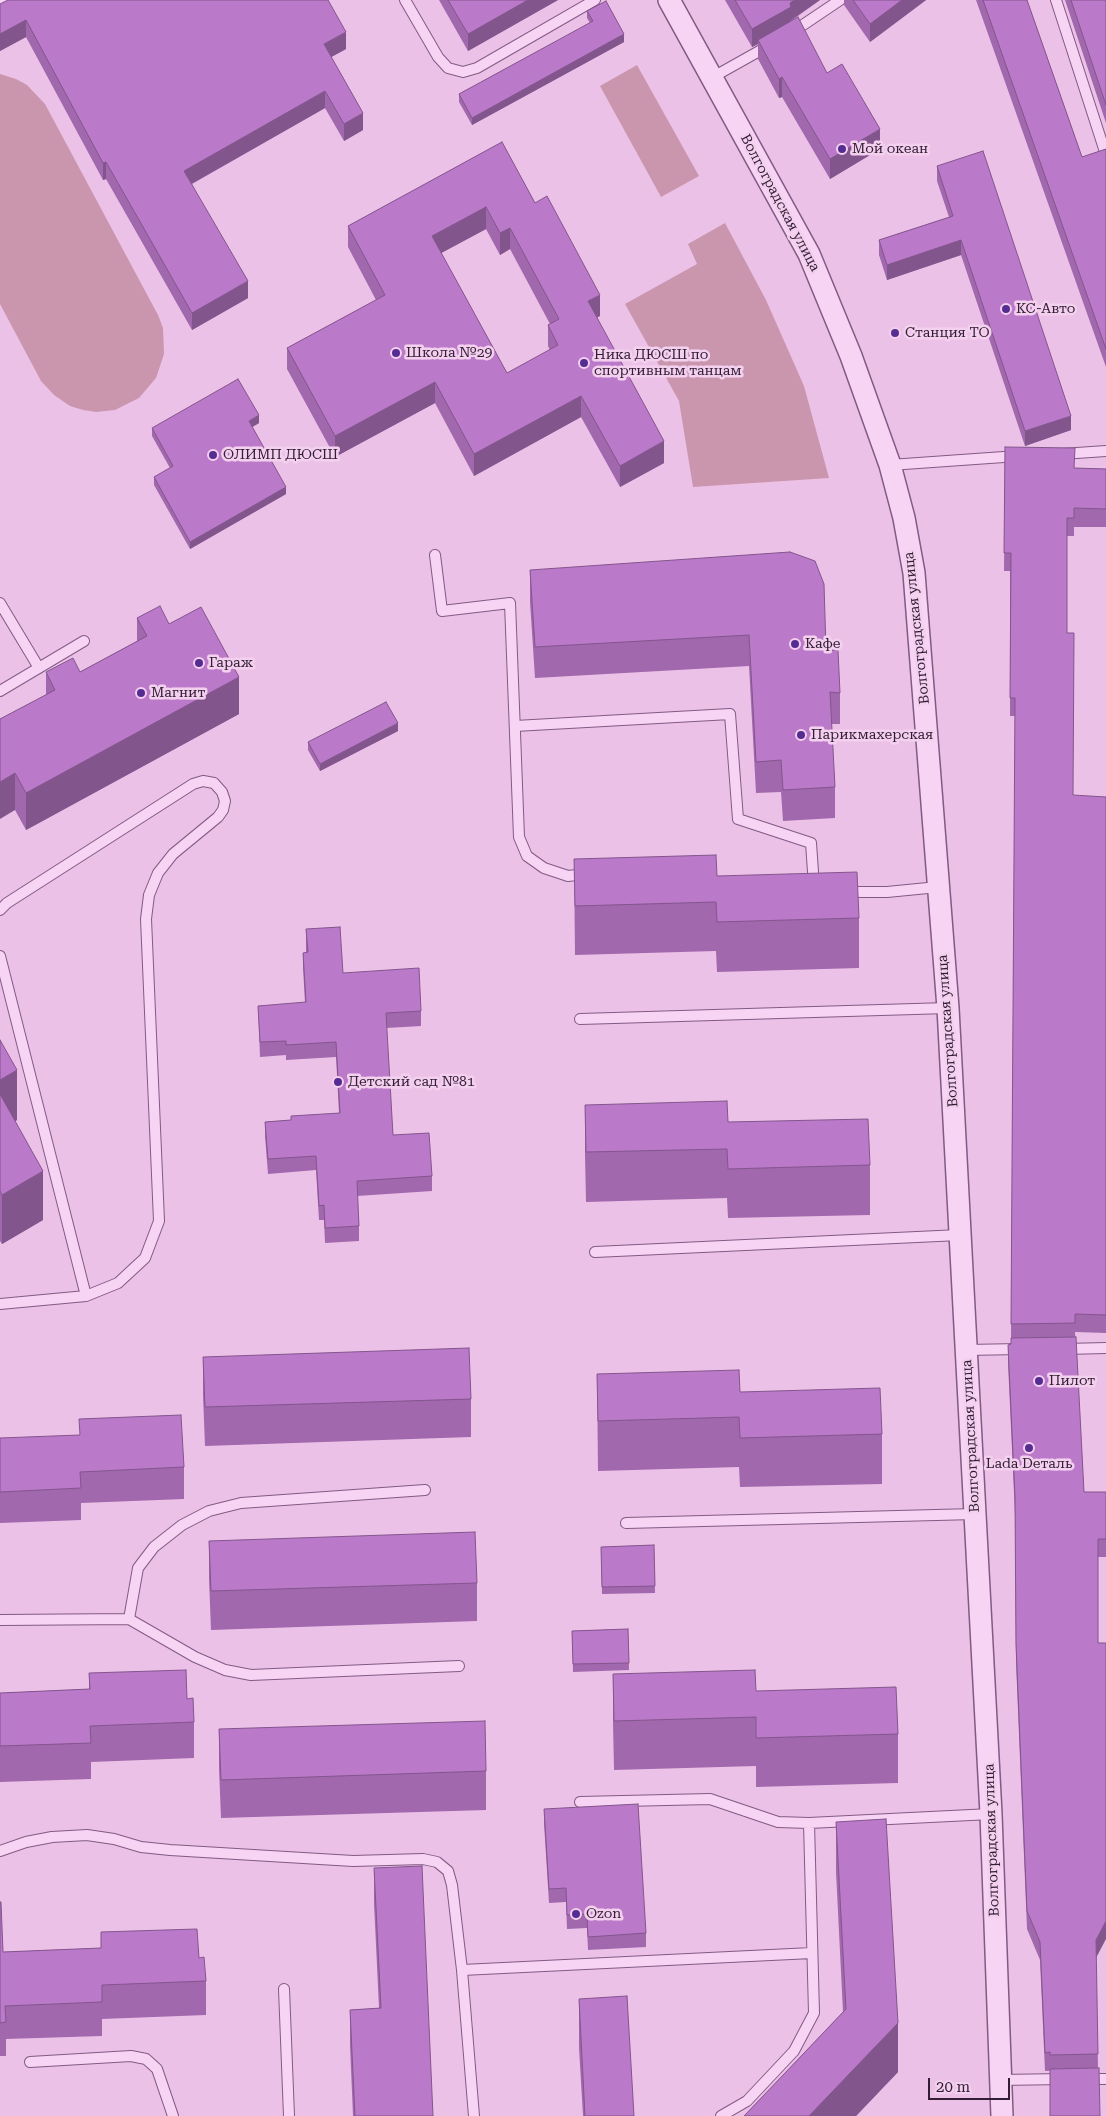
<!DOCTYPE html>
<html>
<head>
<meta charset="utf-8">
<style>
  body { margin:0 }
  #map { position:relative; width:1106px; height:2116px; overflow:hidden; background:#ecc1e7; font-family:"Roboto Serif",serif }
  canvas { display:block }
  .scale { position:absolute; left:928px; top:2078px; width:82px; height:22px; box-sizing:border-box; border:2px solid #321d35; border-top:0; padding-left:6px; font-size:15px; line-height:18px; white-space:nowrap; color:#321d35; -webkit-text-stroke:4px #f4d0ef; paint-order:stroke }
</style>
</head>
<body>
<div id="map">
<canvas width="1106" height="2116"></canvas>
<div class="scale">20 m</div>
</div>
<script>
const context = document.querySelector('canvas').getContext('2d');
context.lineJoin = 'round';
function paint(path, color) {
  context.fillStyle = color;
  context.fill(path, 'evenodd');
}
function toPath(rows) {
  const path = new Path2D();
  for (const r of rows) {
    path.moveTo(r[0], r[1]);
    for (let i = 2; i < r.length; i += 2) path.lineTo(r[i], r[i + 1]);
  }
  return path;
}
function trace(path, color, width, dash) {
  context.strokeStyle = color;
  context.lineWidth = width;
  context.lineCap = dash ? 'butt' : 'round';
  context.setLineDash(dash || []);
  context.stroke(path);
}
function drawText(font, color, halo, rows, align = 'center') {
  context.font = font + ' "Roboto Serif",serif';
  context.lineWidth = 5;
  context.setLineDash([]);
  context.textBaseline = 'middle';
  context.strokeStyle = halo;
  context.fillStyle = color;
  for (const [text, x, y, turn = 0] of rows) {
    context.save();
    context.translate(x, y);
    context.rotate((+turn || 0) * Math.PI / 180);
    context.textAlign = isNaN(turn) ? turn : align;
    if (halo) context.strokeText(text, 0, 0);
    context.fillText(text, 0, 0);
    context.restore();
  }
}
const green = toPath([
  [637,65,699,176,661,197,600,86],
  [0,74,16,79,27,85,45,104,158,315,163,328,164,354,156,378,139,398,115,410,96,412,83,410,70,406,54,395,41,381,0,304],
  [725,223,766,300,804,386,829,478,693,487,679,401,625,304,697,264,688,244]
]);
const lane = toPath([
  [405,0,438,57,448,68,463,72,477,68,595,0],
  [1056,0,1106,155],
  [0,4,8,0],
  [791,33,840,0],
  [713,77,770,45],
  [1062,454,1106,451],
  [890,465,1018,456],
  [435,555,442,611,510,603,519,837,527,856,544,868,568,876,586,874],
  [0,603,39,668],
  [0,691,84,641],
  [515,726,730,714,738,819,811,843,814,886],
  [846,892,887,892,938,887],
  [0,910,7,903,193,784,203,781,214,783,222,792,225,801,223,810,218,817,173,854,158,873,149,895,146,919,159,1221,145,1258,118,1283,86,1296,0,1304],
  [0,956,86,1296],
  [580,1019,948,1008],
  [595,1252,960,1235],
  [1065,1349,1106,1348],
  [966,1350,1020,1349],
  [626,1523,975,1514],
  [129,1619,138,1568,154,1547,182,1525,209,1511,241,1503,425,1490],
  [0,1620,129,1619,195,1657,225,1670,251,1675,459,1666],
  [580,1802,710,1799,778,1822,809,1823,991,1814],
  [0,1851,26,1842,52,1837,87,1835,114,1839,141,1847,170,1850,353,1861,423,1859,437,1862,448,1871,452,1885,462,1970,474,2116],
  [462,1970,812,1953],
  [284,1989,289,2116],
  [30,2062,131,2056,146,2059,157,2069,173,2116],
  [1087,2079,1106,2079],
  [1000,2080,1063,2079],
  [721,2116,747,2101,794,2051,814,2013,809,1823]
]);
const street = toPath([
  [669,0,809,254,851,356,890,465,904,518,914,573,948,1008,991,1814,1002,2116]
]);
const wall = toPath([
  [439,0,558,0,468,51],
  [725,0,820,0,791,21,880,149,830,179,782,97,779,98,758,59,758,44,752,47],
  [844,0,926,0,870,42,844,5],
  [976,0,1027,0,1082,157,1106,149,1106,367],
  [1065,0,1105,0,1106,2,1106,123],
  [0,4,346,49,331,57,363,130,344,141,325,108,192,184,248,298,192,330,106,179,103,180,26,37,0,51],
  [587,11,624,42,472,125,459,102,459,94,590,23,587,18],
  [502,142,535,203,600,316,597,317,664,463,620,487,581,417,474,476,435,403,335,457,287,369,287,348,376,300,348,247,348,226],
  [486,229,500,255,510,249,550,324,548,325,548,346,550,350,507,373,441,253],
  [937,166,1071,430,1025,446,961,255,887,280,879,255,879,240,949,217,937,181],
  [259,423,252,427,286,494,190,549,154,485,154,477,170,468,152,436,152,428],
  [1005,447,1075,468,1106,469,1106,527,1074,527,1074,536,1067,536,1067,633,1073,796,1106,797,1106,1333,1075,1332,1084,1492,1106,1492,1106,1557,1098,1557,1096,1958,1098,2068,1045,2071,1040,1960,1027,1929,1016,1662,1015,1515,1008,1363,1008,1345,1011,1344,1011,1338,1015,716,1010,716,1010,571,1004,571],
  [530,570,826,650,840,693,840,724,831,724,835,787,835,818,783,821,781,792,756,793,749,666,535,678,530,602],
  [137,618,169,624,239,714,26,830,15,810,0,719,46,695,46,672,80,672,137,641],
  [398,731,320,771,308,750,308,742],
  [574,859,717,876,859,918,859,968,717,972,716,951,575,955],
  [306,929,343,973,421,1011,421,1026,386,1028,393,1135,432,1176,432,1191,357,1196,359,1226,359,1241,325,1243,324,1220,319,1220,316,1170,268,1174,265,1136,265,1122,291,1120,339,1113,336,1057,286,1060,286,1055,260,1057,258,1006,305,1003,303,967,303,953,306,953],
  [0,1040,17,1120,15,1121,43,1220,2,1244,0,1241],
  [585,1105,728,1122,870,1165,870,1215,728,1218,727,1198,586,1202,585,1155],
  [203,1357,471,1399,471,1437,205,1446,203,1395],
  [597,1374,740,1392,882,1434,882,1484,740,1487,739,1467,598,1471],
  [0,1438,184,1467,184,1499,81,1503,81,1520,0,1523],
  [209,1541,477,1583,477,1621,211,1630,209,1579],
  [654,1545,655,1593,602,1594,601,1547],
  [628,1629,629,1670,573,1672,572,1631],
  [89,1673,187,1699,194,1722,194,1758,91,1762,91,1779,0,1782,0,1693,89,1689],
  [613,1674,756,1691,898,1734,898,1783,756,1787,756,1766,614,1770,613,1723],
  [219,1729,486,1771,486,1810,221,1818,219,1768],
  [544,1809,646,1933,646,1947,588,1950,587,1928,567,1929,566,1902,549,1903,544,1823],
  [836,1822,898,2072,856,2116,744,2116,843,2012,836,1872],
  [374,1868,433,2116,353,2116,350,2045,350,2010,379,2008,374,1903],
  [0,1902,3,1952,101,1948,101,1932,199,1958,206,1981,206,2015,102,2019,102,2036,6,2039,6,2056,0,2056],
  [579,1999,634,2116,583,2116,579,2048]
]);
const shadedWall = toPath([
  [528,0,558,0,468,51,468,34],
  [795,0,820,0,791,20,791,25,758,40,758,44,752,47,752,29],
  [902,0,926,0,870,42,870,24],
  [26,20,26,37,0,51,0,34],
  [346,32,346,49,324,61,324,44],
  [624,34,624,42,472,125,472,118],
  [782,77,782,97,779,98,779,79],
  [325,91,325,108,184,188,184,171],
  [363,113,363,130,344,141,344,124],
  [880,129,880,149,830,179,830,159],
  [106,162,106,179,103,180,103,163],
  [486,207,486,229,432,258,432,236],
  [510,228,510,249,500,255,500,233],
  [961,240,961,255,887,280,887,265],
  [248,281,248,298,192,330,192,313],
  [600,295,600,316,588,322,588,301],
  [435,382,435,403,335,457,335,436],
  [581,396,581,417,474,476,474,454],
  [259,415,259,423,249,429,249,421],
  [1071,416,1071,430,1025,446,1025,431],
  [664,441,664,463,620,487,620,466],
  [286,487,286,494,190,549,190,542],
  [239,677,239,714,26,830,26,793],
  [398,723,398,731,320,771,320,764],
  [15,773,15,810,0,819,0,782],
  [17,1070,17,1120,0,1129,0,1080],
  [43,1171,43,1220,2,1244,2,1195],
  [1106,1921,1106,1939,1096,1958,1096,1940],
  [898,2023,898,2072,856,2116,809,2116]
]);
const building = toPath([
  [8,0,328,0,346,32,324,44,363,113,344,124,325,91,184,171,248,281,192,313,106,162,103,163,26,20,0,34,0,4,8,0],
  [448,0,528,0,468,34,448,0],
  [735,0,795,0,790,3,791,7,752,29,735,0],
  [853,0,902,0,870,24,853,0],
  [983,0,1027,0,1082,157,1106,149,1106,349,983,0],
  [1071,0,1105,0,1106,2,1106,105,1071,0],
  [606,1,624,34,472,118,459,94,593,21,587,11,606,1],
  [798,17,827,73,842,64,880,129,830,159,782,77,779,79,758,40,798,17],
  [502,142,535,203,547,196,600,295,588,301,664,441,620,466,581,396,474,454,435,382,335,436,287,348,385,295,348,226,502,142],
  [486,207,500,233,510,228,559,319,548,325,558,345,507,373,432,236,486,207],
  [983,151,1071,416,1025,431,961,240,887,265,879,240,953,216,937,166,983,151],
  [238,379,259,415,249,421,286,487,190,542,154,477,173,466,152,428,238,379],
  [1005,447,1075,448,1074,468,1106,469,1106,509,1074,508,1074,518,1067,518,1067,633,1074,633,1073,795,1106,797,1106,1315,1075,1314,1075,1323,1011,1324,1015,698,1010,698,1011,553,1004,553,1005,447],
  [790,552,815,561,824,584,826,650,838,650,840,693,830,692,835,787,783,790,781,760,756,762,749,635,535,647,530,570,790,552],
  [160,606,169,624,201,607,239,677,26,793,15,773,0,782,0,719,55,690,46,672,73,658,80,672,147,636,137,618,160,606],
  [386,702,398,723,320,764,308,742,386,702],
  [716,855,717,876,857,872,859,918,717,922,716,902,575,906,574,859,716,855],
  [340,927,343,973,419,968,421,1011,386,1013,393,1135,429,1133,432,1176,357,1181,359,1226,325,1228,324,1205,319,1206,316,1156,268,1159,265,1122,291,1120,291,1116,340,1113,336,1042,286,1045,286,1041,260,1042,258,1006,306,1002,303,953,308,952,306,929,340,927],
  [0,1040,17,1070,0,1080,0,1040],
  [0,1094,43,1171,2,1195,0,1191,0,1094],
  [727,1101,728,1122,868,1119,870,1165,728,1169,727,1149,586,1152,585,1105,727,1101],
  [1076,1337,1084,1492,1106,1492,1106,1539,1098,1539,1098,1643,1106,1643,1106,1921,1096,1940,1098,2054,1050,2055,1050,2052,1045,2053,1040,1942,1027,1911,1016,1644,1015,1497,1008,1345,1011,1344,1011,1338,1076,1337],
  [469,1348,471,1399,205,1407,203,1357,469,1348],
  [739,1370,740,1392,880,1388,882,1434,740,1438,739,1417,598,1421,597,1374,739,1370],
  [181,1415,184,1467,80,1472,81,1488,0,1492,0,1438,80,1435,79,1419,181,1415],
  [475,1532,477,1583,211,1591,209,1541,475,1532],
  [654,1545,655,1586,602,1587,601,1547,654,1545],
  [628,1629,629,1663,573,1664,572,1631,628,1629],
  [186,1670,187,1699,193,1698,194,1722,90,1726,91,1743,0,1746,0,1693,90,1689,89,1673,186,1670],
  [755,1670,756,1691,896,1687,898,1734,756,1738,756,1717,614,1721,613,1674,755,1670],
  [485,1721,486,1771,221,1780,219,1729,485,1721],
  [638,1804,646,1933,588,1937,587,1914,567,1915,566,1888,549,1889,544,1809,638,1804],
  [886,1819,898,2023,809,2116,744,2116,846,2009,836,1822,886,1819],
  [422,1866,433,2116,355,2116,350,2010,381,2008,374,1868,422,1866],
  [0,1902,1,1902,3,1952,101,1948,101,1932,197,1929,199,1958,204,1957,206,1981,102,1985,102,2002,5,2006,6,2022,0,2023,0,1902],
  [627,1996,634,2116,585,2116,579,1999,627,1996],
  [1099,2068,1100,2116,1050,2116,1050,2069,1099,2068]
]);
const markers = [
  [842,149,5,"#552c91"],
  [1006,309,5,"#552c91"],
  [895,333,5,"#552c91"],
  [396,353,5,"#552c91"],
  [584,363,5,"#552c91"],
  [213,455,5,"#552c91"],
  [795,644,5,"#552c91"],
  [199,663,5,"#552c91"],
  [141,693,5,"#552c91"],
  [801,735,5,"#552c91"],
  [338,1082,5,"#552c91"],
  [1039,1381,5,"#552c91"],
  [1029,1448,5,"#552c91"],
  [576,1914,5,"#552c91"]
];
const poiNames = [
  ["Мой океан",852,149],
  ["КС-Авто",1016,309],
  ["Станция ТО",905,333],
  ["Школа №29",406,353],
  ["Ника ДЮСШ по",594,355],
  ["спортивным танцам",594,371],
  ["ОЛИМП ДЮСШ",223,455],
  ["Кафе",805,644],
  ["Гараж",209,663],
  ["Магнит",151,693],
  ["Парикмахерская",811,735],
  ["Детский сад №81",348,1082],
  ["Пилот",1049,1381],
  ["Lada Dеталь",1029,1464,"center"],
  ["Ozon",586,1914]
];
const streetNames = [
  ["Волгоградская улица",780,203,62],
  ["Волгоградская улица",917,628,-96],
  ["Волгоградская улица",948,1031,-94],
  ["Волгоградская улица",971,1436,-93],
  ["Волгоградская улица",992,1840,-92]
];
paint(green, '#c996ae');
trace(lane, '#825a85', 12);
trace(street, '#825a85', 24);
trace(lane, '#f7d4f3', 10);
trace(street, '#f7d4f3', 21);
paint(wall, '#a168ad');
paint(shadedWall, '#83558d');
paint(building, '#bb79c9');
trace(building, '#83558d', 1);
for (const [x, y, r, color] of markers) {
  const dot = new Path2D();
  dot.arc(x, y, r, 0, 2 * Math.PI);
  context.fillStyle = color;
  context.fill(dot);
  trace(dot, '#f4d0ef', 2);
}
drawText('14px', '#321d35', '#f4d0ef', poiNames, 'left');
drawText('14px', '#321d35', '#f4d0ef', streetNames);
</script>
</body>
</html>
